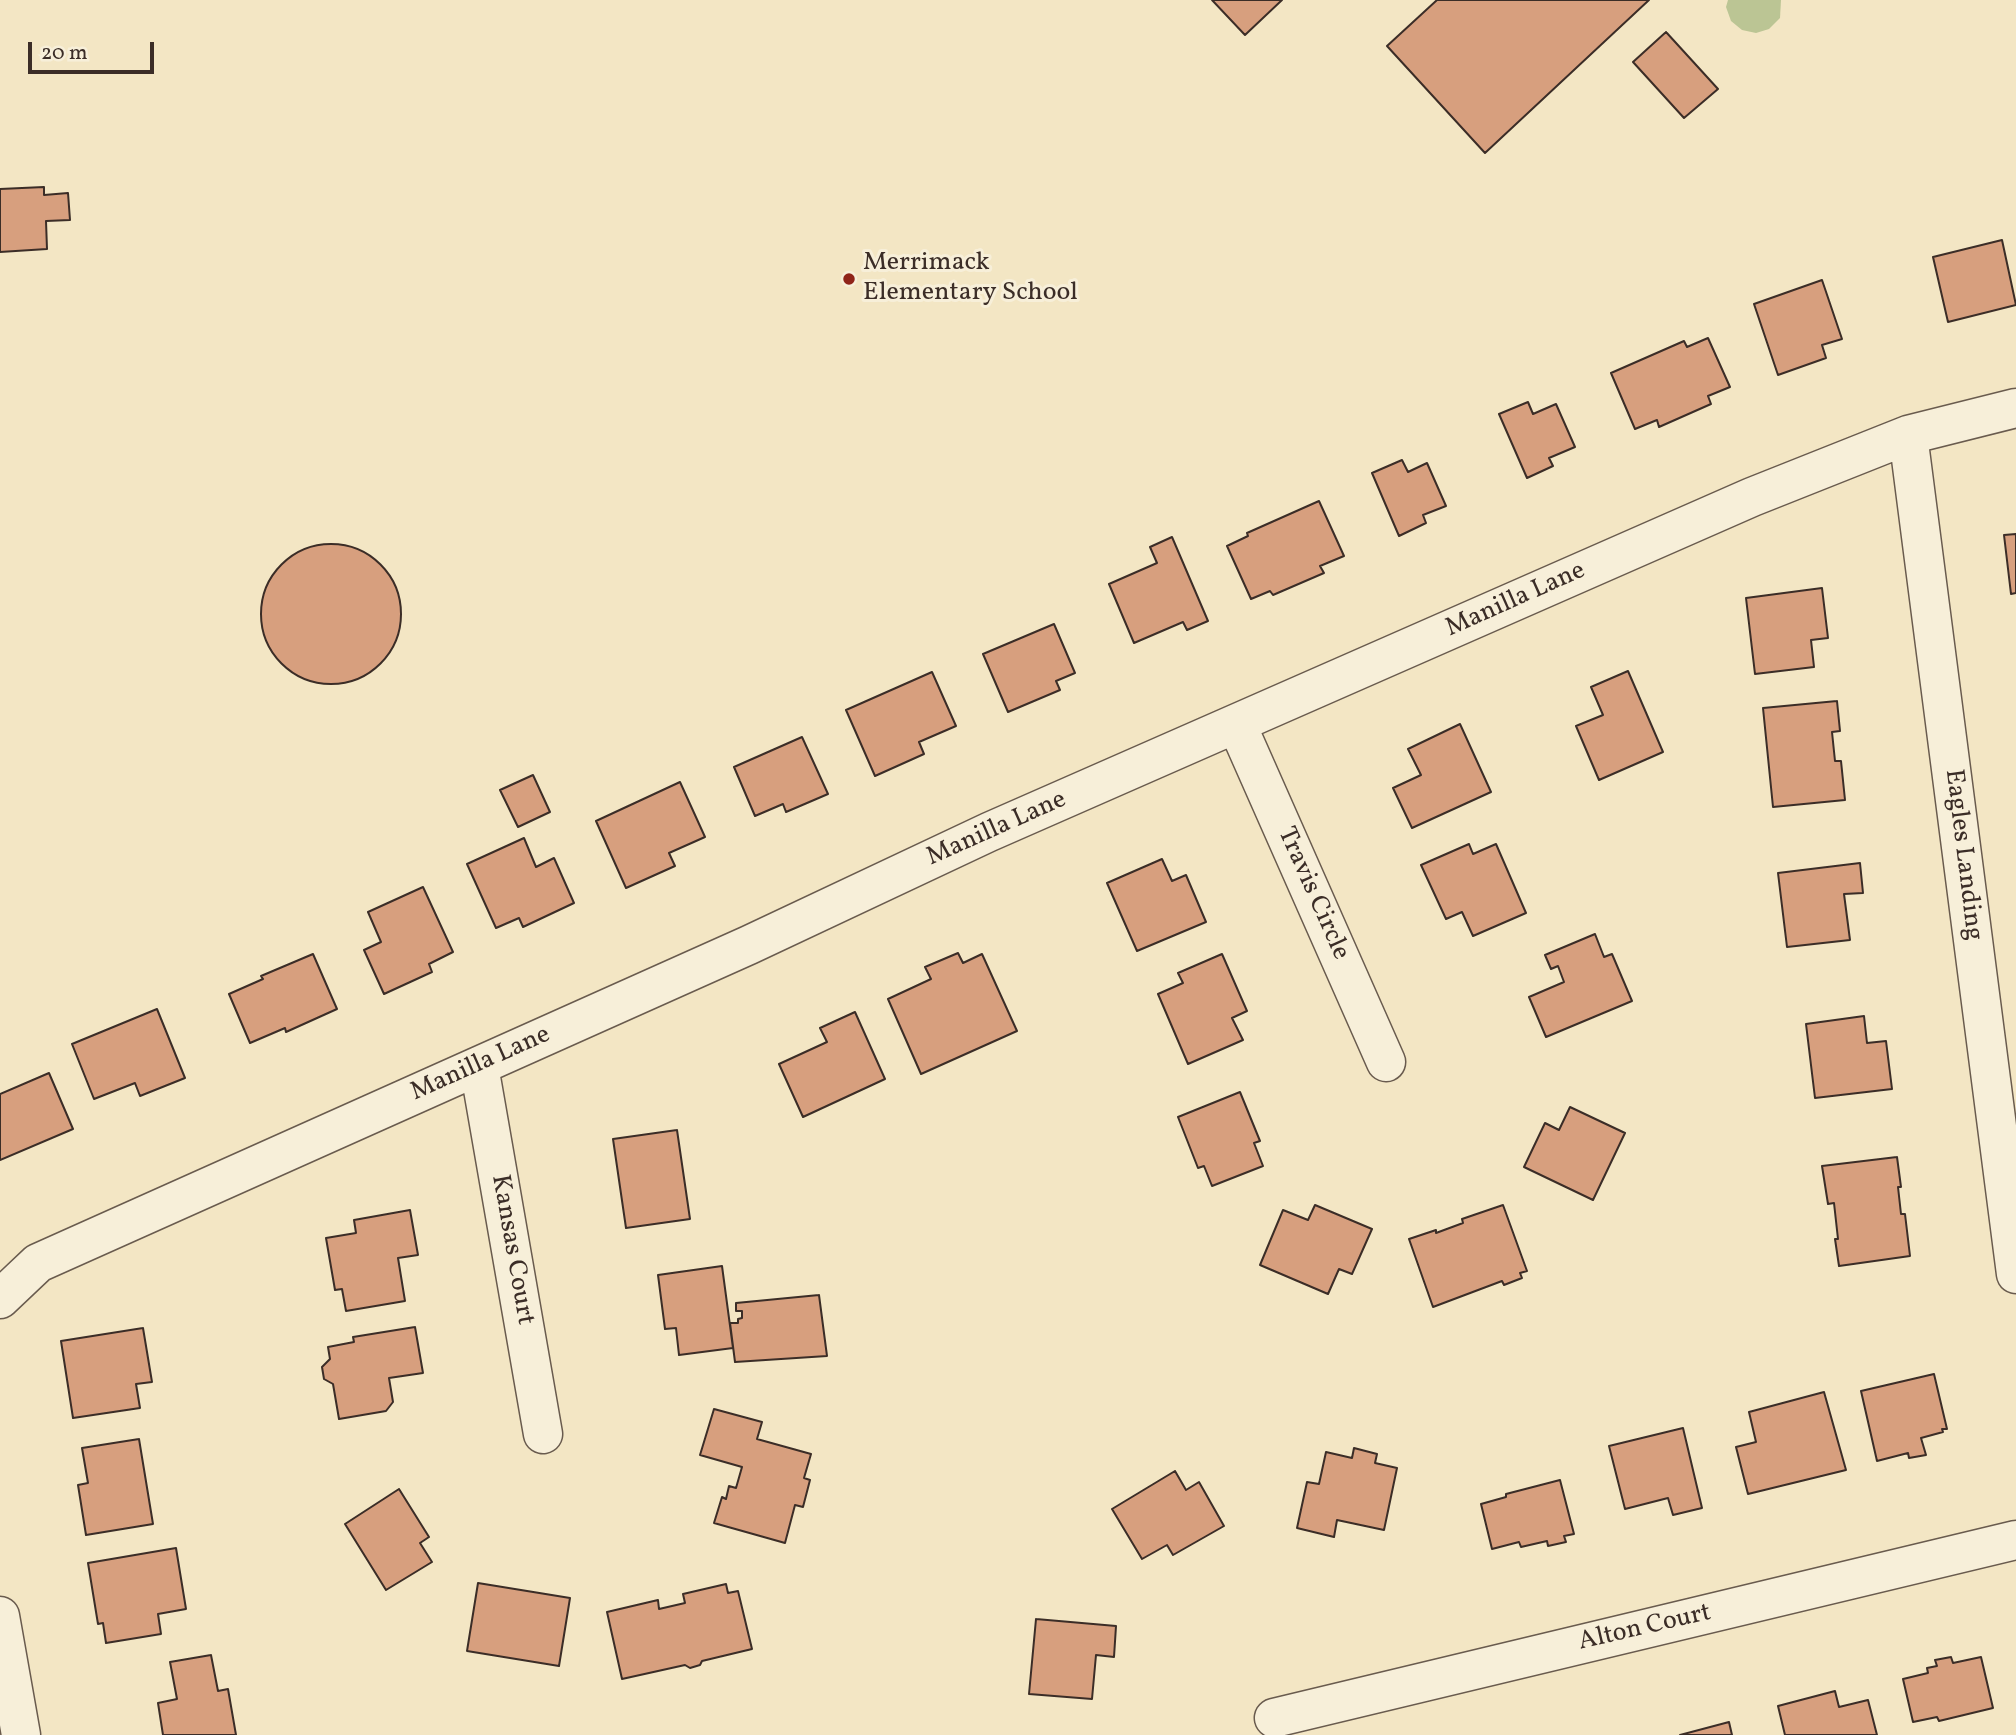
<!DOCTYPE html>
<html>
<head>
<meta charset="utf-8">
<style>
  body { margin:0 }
  #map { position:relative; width:2016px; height:1735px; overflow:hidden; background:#f3e6c4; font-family:Vollkorn,serif }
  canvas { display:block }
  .scale { position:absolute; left:28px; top:42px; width:126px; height:32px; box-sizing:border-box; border:4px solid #3b2d27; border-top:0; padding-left:9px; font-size:21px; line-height:24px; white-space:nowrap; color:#3b2d27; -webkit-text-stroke:5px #f7efd9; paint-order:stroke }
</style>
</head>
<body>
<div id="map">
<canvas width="2016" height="1735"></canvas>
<div class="scale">20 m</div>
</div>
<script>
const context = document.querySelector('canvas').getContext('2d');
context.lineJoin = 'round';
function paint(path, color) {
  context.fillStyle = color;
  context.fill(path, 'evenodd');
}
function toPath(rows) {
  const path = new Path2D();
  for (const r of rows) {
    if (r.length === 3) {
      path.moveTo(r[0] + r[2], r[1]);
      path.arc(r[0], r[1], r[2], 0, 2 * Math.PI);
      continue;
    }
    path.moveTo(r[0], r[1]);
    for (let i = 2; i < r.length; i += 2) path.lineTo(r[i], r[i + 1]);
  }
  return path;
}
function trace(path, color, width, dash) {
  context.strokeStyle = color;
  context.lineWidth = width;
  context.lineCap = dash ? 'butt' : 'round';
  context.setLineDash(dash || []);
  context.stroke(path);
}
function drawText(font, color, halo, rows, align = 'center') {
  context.font = font + ' Vollkorn,serif';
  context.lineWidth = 6;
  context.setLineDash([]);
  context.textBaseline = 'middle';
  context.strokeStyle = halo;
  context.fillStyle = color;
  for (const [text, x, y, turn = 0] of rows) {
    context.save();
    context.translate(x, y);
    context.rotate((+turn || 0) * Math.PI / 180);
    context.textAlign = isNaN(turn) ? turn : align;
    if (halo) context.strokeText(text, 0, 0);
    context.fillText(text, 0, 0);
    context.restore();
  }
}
const green = toPath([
  [1728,0,1781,0,1780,18,1769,29,1756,33,1742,30,1731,21,1726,7]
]);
const building = toPath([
  [1212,0,1282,0,1245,35,1212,0],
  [1437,0,1649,0,1485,153,1387,46,1437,0],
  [1666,32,1718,89,1684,118,1633,62,1666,32],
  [44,187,44,195,68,193,70,220,46,221,47,249,0,252,0,189,44,187],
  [2002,240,2016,305,1948,322,1933,257,2002,240],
  [1822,280,1842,339,1822,345,1826,358,1778,375,1754,304,1822,280],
  [1708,338,1730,387,1708,396,1711,404,1659,427,1657,420,1635,429,1611,373,1684,341,1687,347,1708,338],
  [1528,402,1533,414,1556,404,1575,447,1549,458,1553,466,1527,478,1499,414,1528,402],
  [1402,460,1408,472,1427,463,1446,506,1423,515,1426,523,1399,536,1372,473,1402,460],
  [1319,501,1344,556,1320,566,1324,573,1273,595,1270,591,1251,599,1227,546,1248,536,1247,533,1319,501],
  [2016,534,2016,593,2011,594,2004,535,2016,534],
  [1172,537,1208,621,1187,630,1183,622,1134,643,1109,584,1157,563,1150,547,1172,537],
  [331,614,70],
  [1822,588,1828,638,1811,640,1814,667,1755,674,1746,598,1822,588],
  [1054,624,1075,673,1056,681,1060,690,1008,712,983,654,1054,624],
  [1628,671,1663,752,1599,780,1576,726,1603,715,1591,687,1628,671],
  [932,672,956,726,919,742,924,754,875,776,846,710,932,672],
  [1837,701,1840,731,1832,732,1835,761,1841,761,1845,800,1773,807,1763,708,1837,701],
  [1460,724,1491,792,1412,828,1393,788,1421,775,1408,749,1460,724],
  [802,737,828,794,786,812,783,804,755,816,734,767,802,737],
  [533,775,550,812,518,827,500,790,533,775],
  [680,782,705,837,669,853,675,866,626,888,596,821,680,782],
  [524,838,536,867,554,858,574,903,523,927,519,918,496,928,467,864,524,838],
  [1469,844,1473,854,1496,844,1526,913,1473,936,1462,912,1446,919,1421,865,1469,844],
  [1162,859,1172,881,1186,875,1206,922,1137,951,1107,883,1162,859],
  [1860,863,1863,893,1844,894,1850,940,1787,947,1778,873,1860,863],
  [423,887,453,952,429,964,432,972,384,994,364,950,381,942,368,912,423,887],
  [1595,934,1604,957,1612,954,1632,1001,1546,1037,1529,997,1564,982,1558,966,1551,969,1545,955,1595,934],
  [958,953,963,963,982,954,1017,1031,921,1074,888,999,931,979,925,967,958,953],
  [313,954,337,1009,286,1032,285,1028,250,1043,229,994,263,979,261,976,313,954],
  [1222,954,1247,1011,1232,1018,1243,1040,1188,1064,1158,994,1183,983,1178,973,1222,954],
  [157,1009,185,1078,140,1096,135,1083,94,1099,72,1044,157,1009],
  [855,1012,885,1079,803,1117,779,1064,827,1042,820,1028,855,1012],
  [1864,1016,1867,1043,1886,1041,1892,1089,1815,1098,1806,1024,1864,1016],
  [49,1073,73,1129,0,1160,0,1094,49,1073],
  [1240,1092,1260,1141,1254,1143,1263,1166,1212,1186,1204,1166,1198,1168,1178,1117,1240,1092],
  [1570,1107,1625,1133,1593,1200,1524,1167,1545,1123,1559,1130,1570,1107],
  [677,1130,690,1219,626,1228,613,1139,677,1130],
  [1897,1157,1901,1187,1898,1187,1901,1214,1905,1214,1910,1256,1839,1266,1835,1239,1838,1239,1834,1203,1828,1204,1822,1166,1897,1157],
  [1315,1205,1372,1229,1352,1274,1339,1269,1328,1294,1260,1265,1283,1210,1308,1220,1315,1205],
  [1503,1205,1527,1271,1520,1273,1522,1278,1504,1285,1502,1281,1433,1307,1409,1239,1436,1230,1436,1233,1463,1223,1462,1219,1503,1205],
  [410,1210,418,1255,398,1258,405,1301,346,1311,342,1289,335,1290,326,1238,356,1233,354,1220,410,1210],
  [722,1266,733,1348,679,1355,676,1328,665,1329,658,1275,722,1266],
  [819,1295,827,1356,735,1362,730,1323,738,1323,738,1319,742,1318,742,1311,736,1311,736,1303,819,1295],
  [415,1327,423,1373,389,1378,393,1402,386,1411,339,1419,333,1384,324,1379,322,1367,330,1359,328,1347,354,1342,353,1337,415,1327],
  [143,1328,152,1382,136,1384,140,1408,73,1418,61,1341,143,1328],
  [1934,1374,1947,1429,1942,1429,1943,1432,1921,1438,1926,1455,1909,1458,1908,1453,1877,1461,1861,1391,1934,1374],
  [1824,1392,1846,1470,1748,1494,1736,1447,1756,1442,1749,1412,1824,1392],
  [714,1409,762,1422,757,1439,811,1454,804,1478,810,1480,803,1507,795,1505,785,1543,714,1523,722,1497,726,1499,729,1486,736,1488,742,1467,700,1455,714,1409],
  [1683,1428,1702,1508,1673,1515,1668,1498,1625,1509,1609,1446,1683,1428],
  [139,1439,153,1524,86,1535,78,1485,88,1483,82,1448,139,1439],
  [1354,1448,1377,1454,1375,1463,1397,1468,1384,1530,1337,1520,1334,1537,1297,1528,1307,1482,1319,1484,1326,1452,1352,1458,1354,1448],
  [1175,1471,1186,1490,1199,1482,1224,1526,1173,1555,1167,1545,1142,1559,1112,1509,1175,1471],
  [1560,1480,1574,1534,1564,1536,1566,1542,1548,1546,1547,1541,1521,1547,1519,1542,1492,1549,1481,1504,1506,1497,1506,1494,1560,1480],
  [399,1489,429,1537,420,1543,432,1562,386,1590,345,1524,399,1489],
  [176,1548,186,1609,158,1614,161,1634,106,1643,103,1623,98,1624,88,1563,176,1548],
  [478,1583,570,1598,559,1666,467,1651,478,1583],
  [726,1584,728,1593,738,1591,752,1649,702,1661,700,1665,690,1668,685,1665,622,1679,607,1612,658,1600,659,1609,685,1603,683,1594,726,1584],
  [1036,1619,1116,1626,1114,1657,1096,1655,1092,1699,1029,1694,1036,1619],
  [211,1655,218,1691,228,1689,236,1735,163,1735,158,1703,177,1699,170,1662,211,1655],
  [1951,1657,1953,1663,1981,1657,1993,1708,1939,1721,1937,1717,1913,1722,1903,1679,1928,1673,1927,1668,1937,1666,1935,1660,1951,1657],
  [1835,1691,1839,1707,1868,1700,1877,1735,1785,1735,1778,1706,1835,1691],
  [1729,1722,1732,1735,1680,1735,1729,1722]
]);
const minor = toPath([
  [1908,435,2016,1274],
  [1237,725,1386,1062],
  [479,1066,543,1434],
  [0,1299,38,1263,749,945,989,832,1752,497,1908,435,2016,408],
  [0,1616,21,1735],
  [1274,1718,2016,1540]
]);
const markers = [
  [849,279,7,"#8f2418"]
];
const poiNames = [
  ["Merrimack",863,264],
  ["Elementary School",863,294]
];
const streetNames = [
  ["Manilla Lane",1516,601,-24],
  ["Manilla Lane",997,830,-24],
  ["Eagles Landing",1962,855,83],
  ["Travis Circle",1312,894,66],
  ["Manilla Lane",481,1065,-24],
  ["Kansas Court",511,1250,80],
  ["Alton Court",1645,1629,-13]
];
paint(green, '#bbc594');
paint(building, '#d79f7e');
trace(building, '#3b2d27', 2);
trace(minor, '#695b4e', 41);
trace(minor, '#f7efd9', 38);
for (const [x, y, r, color] of markers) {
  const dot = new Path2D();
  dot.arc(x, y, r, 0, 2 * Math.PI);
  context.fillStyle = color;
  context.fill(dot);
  trace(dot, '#f7efd9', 2.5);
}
drawText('26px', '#3b2d27', '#f7efd9', poiNames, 'left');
drawText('26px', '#3b2d27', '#f7efd9', streetNames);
</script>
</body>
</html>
